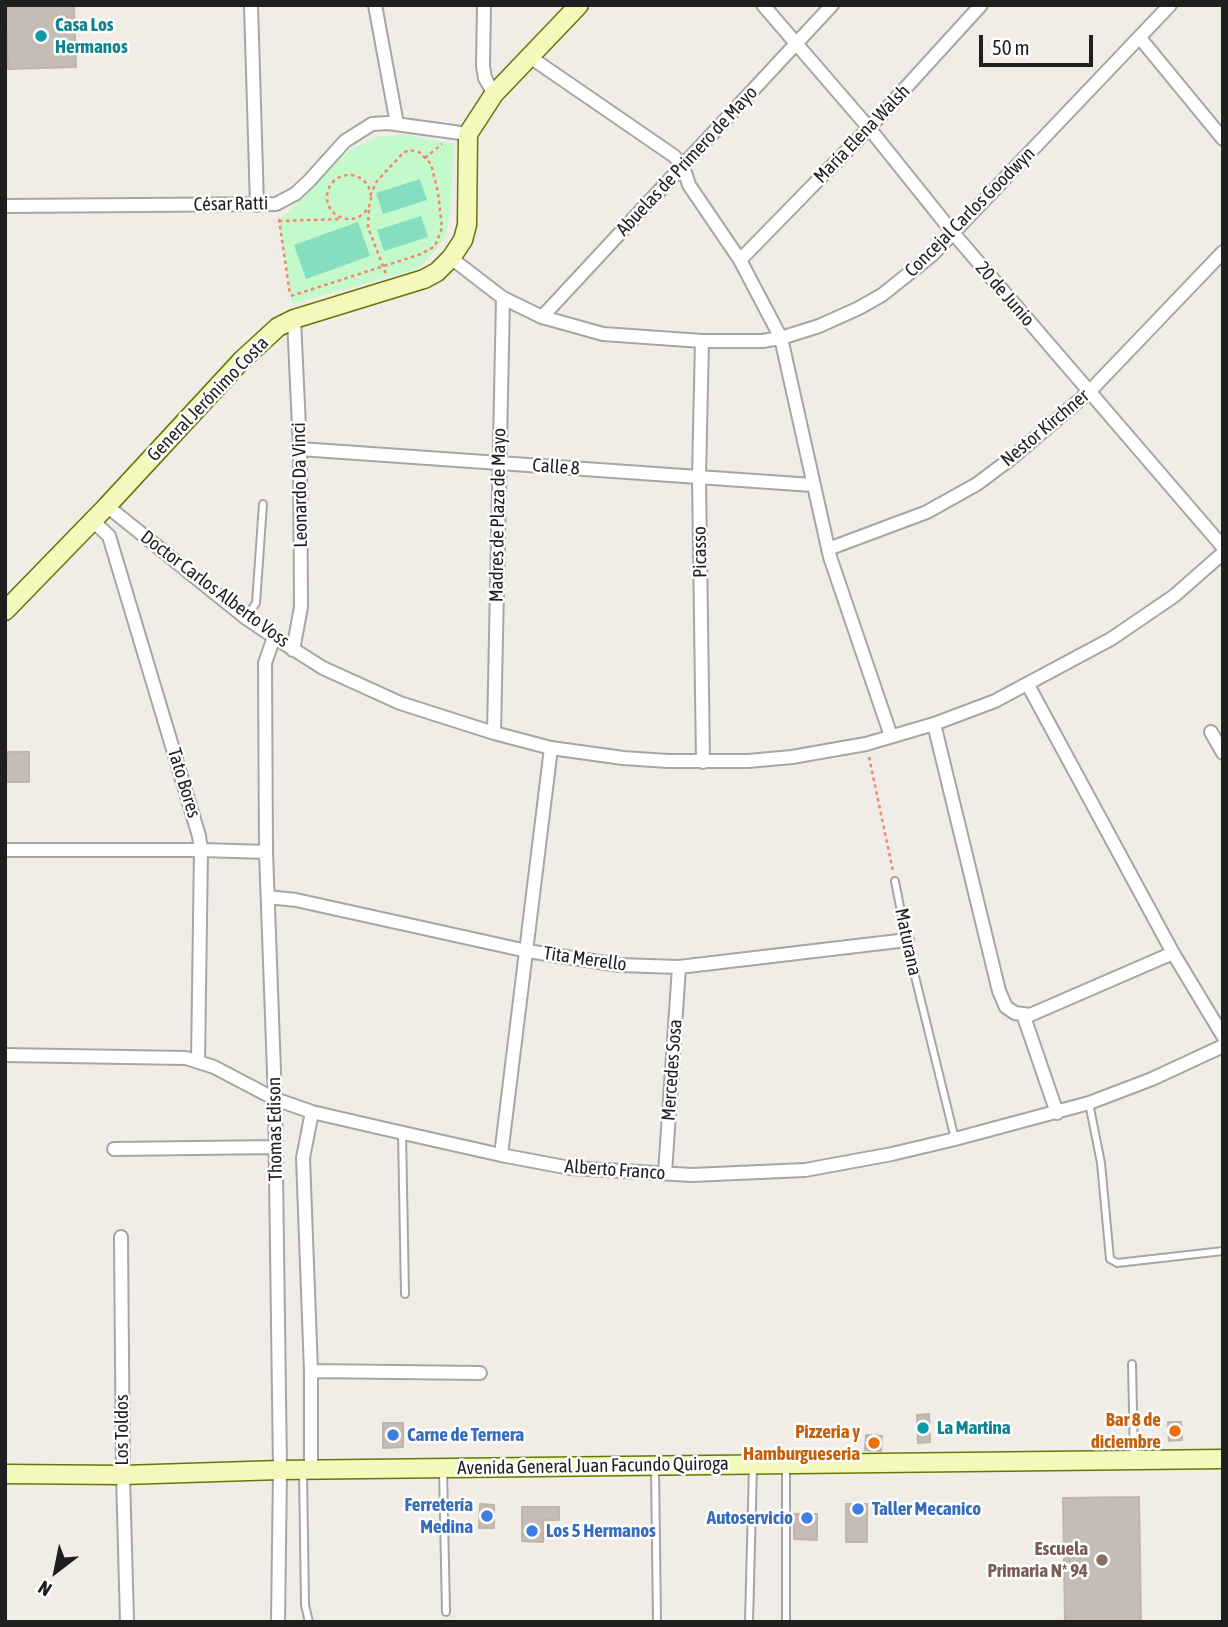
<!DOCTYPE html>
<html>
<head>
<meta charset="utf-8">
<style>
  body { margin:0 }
  #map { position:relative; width:1228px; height:1627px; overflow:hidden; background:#f0ede6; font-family:"Asap Condensed",sans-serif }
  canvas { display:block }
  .frame { position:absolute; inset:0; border:7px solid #1f1f1f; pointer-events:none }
  .north { position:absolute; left:21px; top:1536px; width:70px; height:70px; -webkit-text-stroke:5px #fff; paint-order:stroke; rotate:212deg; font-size:19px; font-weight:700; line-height:28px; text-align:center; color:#1f1f1f }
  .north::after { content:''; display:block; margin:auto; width:24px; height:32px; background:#1f1f1f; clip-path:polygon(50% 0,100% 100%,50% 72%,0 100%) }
  .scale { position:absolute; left:979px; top:35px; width:114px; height:32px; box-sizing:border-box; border:4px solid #1f1f1f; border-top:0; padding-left:9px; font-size:21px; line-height:24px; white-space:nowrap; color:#1f1f1f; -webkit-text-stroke:5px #fff; paint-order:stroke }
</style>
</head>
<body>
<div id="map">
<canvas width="1228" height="1627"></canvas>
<div class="frame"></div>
<div class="north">N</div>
<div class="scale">50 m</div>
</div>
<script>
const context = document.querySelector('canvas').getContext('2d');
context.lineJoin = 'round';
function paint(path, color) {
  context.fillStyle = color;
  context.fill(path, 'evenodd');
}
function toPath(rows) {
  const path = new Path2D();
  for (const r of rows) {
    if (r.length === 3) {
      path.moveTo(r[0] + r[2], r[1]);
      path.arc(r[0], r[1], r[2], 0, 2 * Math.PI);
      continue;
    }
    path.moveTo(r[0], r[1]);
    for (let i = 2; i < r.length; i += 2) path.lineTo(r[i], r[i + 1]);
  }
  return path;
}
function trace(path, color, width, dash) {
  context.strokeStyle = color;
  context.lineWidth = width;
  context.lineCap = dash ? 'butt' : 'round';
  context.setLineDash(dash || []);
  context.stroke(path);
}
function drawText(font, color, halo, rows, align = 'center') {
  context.font = font + ' "Asap Condensed",sans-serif';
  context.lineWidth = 5;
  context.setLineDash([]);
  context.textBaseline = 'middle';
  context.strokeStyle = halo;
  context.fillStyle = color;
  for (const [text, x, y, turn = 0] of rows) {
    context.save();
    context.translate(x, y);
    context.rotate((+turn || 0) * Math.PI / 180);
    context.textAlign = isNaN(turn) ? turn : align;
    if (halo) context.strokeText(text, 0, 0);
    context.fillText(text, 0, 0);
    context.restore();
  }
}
const park = toPath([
  [403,134,454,144,450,212,446,235,437,249,417,269,292,304,279,221,348,151,376,137]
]);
const pitch = toPath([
  [420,179,427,200,383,214,376,193],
  [421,216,428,237,384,251,377,230],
  [358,222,370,256,306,279,294,245]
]);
const building = toPath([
  [6,5,74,5,76,67,8,69,6,5],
  [8,752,29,752,29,782,5,782,8,752],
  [929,1414,930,1442,918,1443,917,1415,929,1414],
  [1168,1422,1181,1422,1182,1440,1169,1441,1168,1422],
  [383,1423,403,1423,403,1447,383,1448,383,1423],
  [866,1435,882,1436,881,1451,865,1450,866,1435],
  [1139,1497,1141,1621,1065,1622,1063,1498,1139,1497],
  [480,1504,494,1505,494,1528,479,1528,480,1504],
  [846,1504,867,1504,867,1542,846,1542,846,1504],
  [522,1507,559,1507,559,1520,543,1520,543,1542,522,1541,522,1507],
  [794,1514,817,1514,817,1540,794,1539,794,1514]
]);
const path = toPath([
  [425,158,442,144],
  [349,197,22],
  [369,210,368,227,386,274],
  [279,219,290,295],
  [279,221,342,219],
  [291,296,421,254,435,246,442,228,438,192,431,164,419,152,409,150,403,153,377,181,371,194],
  [869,757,893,871]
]);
const lane = toPath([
  [246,618,256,603,263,504],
  [895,881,908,948,955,1139],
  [1089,1103,1101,1163,1110,1259,1117,1263,1223,1251],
  [402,1132,405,1294],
  [1132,1364,1134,1458],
  [655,1467,657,1622],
  [443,1470,446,1612],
  [303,1471,305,1605,309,1622],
  [749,1622,753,1466],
  [786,1622,786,1465]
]);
const street = toPath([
  [251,5,257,205],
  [375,5,397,124],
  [484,5,483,66,485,78,494,94],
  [763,5,869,128,954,234,1223,547],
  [1140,38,1223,139],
  [530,57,674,156,683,166,689,185,740,260,781,338,830,557,891,736],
  [5,206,276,204,295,194,309,181,345,141,372,124,388,123,468,134],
  [451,258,503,298,542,317,603,334,702,341,762,341,781,338,819,326,859,308,882,295,932,255,1170,5],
  [740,260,869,128,981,5],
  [542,317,832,5],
  [702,341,699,477,703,762],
  [300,449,812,485],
  [107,506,246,618,274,637,323,668,400,703,494,733,551,748,623,758,668,761,748,761,792,757,866,744,934,724,995,701,1111,639,1174,596,1223,553],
  [93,521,109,536,199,836,201,850,198,1061],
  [828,549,927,512,977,484,1013,457,1089,392,1223,252],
  [274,637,265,663,266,852,275,1099,280,1470,278,1622],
  [293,650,301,607,300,449,294,319],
  [1028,685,1173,953,1223,1036],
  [934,724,999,991,1006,1007,1015,1013,1030,1015,1173,953],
  [1211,732,1223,753],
  [494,733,503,298],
  [5,850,201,850,266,852],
  [268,897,296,900,527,951,619,965,679,967,907,940],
  [1023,1014,1057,1113],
  [5,1055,186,1058,214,1067,275,1099,312,1112,390,1130,501,1155,570,1168,692,1175,805,1170,892,1154,955,1139,1089,1103,1152,1079,1223,1046],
  [114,1149,276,1147],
  [501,1155,551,748],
  [665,1173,679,967],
  [121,1237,123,1475,127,1622],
  [311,1371,480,1373],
  [311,1470,311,1371,303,1158,312,1112]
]);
const secondary = toPath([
  [5,611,107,506,242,360,278,327,294,319,424,279,437,272,451,258,463,240,467,225,468,134,494,94,579,5],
  [5,1474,123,1475,280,1470,1223,1459]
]);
const markers = [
  [41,36,7,"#0f9aa8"],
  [923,1428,7,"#0f9aa8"],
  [1175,1431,7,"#e8710a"],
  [393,1435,7,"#3f7fe0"],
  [874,1443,7,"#e8710a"],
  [858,1509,7,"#3f7fe0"],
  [487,1516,7,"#3f7fe0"],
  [807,1518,7,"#3f7fe0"],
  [532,1531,7,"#3f7fe0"],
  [1102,1560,7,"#8d6e63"]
];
const cultureNames = [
  ["Casa Los",55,25],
  ["Hermanos",55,47],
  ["La Martina",937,1428]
];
const streetNames = [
  ["María Elena Walsh",862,134,-46],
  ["Abuelas de Primero de Mayo",687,161,-47],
  ["César Ratti",231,204,-1],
  ["Concejal Carlos Goodwyn",970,212,-45],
  ["20 de Junio",1005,294,49],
  ["General Jerónimo Costa",208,399,-46],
  ["Nestor Kirchner",1045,428,-40],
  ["Calle 8",556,467,4],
  ["Leonardo Da Vinci",300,485,-91],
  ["Madres de Plaza de Mayo",498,515,-89],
  ["Picasso",700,552,-91],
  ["Doctor Carlos Alberto Voss",215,589,37],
  ["Tato Bores",184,783,73],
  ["Maturana",908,942,78],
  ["Tita Merello",585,959,8],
  ["Mercedes Sosa",672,1070,-86],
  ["Thomas Edison",275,1129,-91],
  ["Alberto Franco",615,1170,4],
  ["Los Toldos",122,1430,-90],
  ["Avenida General Juan Facundo Quiroga",593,1466,-1]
];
const foodNames = [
  ["Bar 8 de",1161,1420],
  ["diciembre",1161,1442],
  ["Pizzeria y",860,1432],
  ["Hamburgueseria",860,1454]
];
const shopNames = [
  ["Carne de Ternera",407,1435],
  ["Ferretería",473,1505,"right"],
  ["Medina",473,1527,"right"],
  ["Taller Mecanico",872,1509],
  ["Autoservicio",793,1518,"right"],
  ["Los 5 Hermanos",546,1531]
];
const educationNames = [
  ["Escuela",1088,1549],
  ["Primaria N* 94",1088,1571]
];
paint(park, '#c4f9cb');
paint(pitch, '#85dec0');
paint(building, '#c5bcb5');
trace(building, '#c2b5a8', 2);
trace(lane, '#a6a6a6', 10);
trace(street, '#a6a6a6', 16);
trace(secondary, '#657706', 21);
trace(path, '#f8846f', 2.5, [3.5, 3.5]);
trace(lane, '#fff', 6);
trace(street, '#fff', 12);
trace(secondary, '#f2f9bb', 18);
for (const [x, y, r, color] of markers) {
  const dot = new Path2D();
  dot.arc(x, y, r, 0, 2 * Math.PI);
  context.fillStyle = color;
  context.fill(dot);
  trace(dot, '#fff', 2.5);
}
drawText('bold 19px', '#0d838f', '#fff', cultureNames, 'left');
drawText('19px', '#1f1f1f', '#fff', streetNames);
drawText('bold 19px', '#c56008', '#fff', foodNames, 'right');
drawText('bold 19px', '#366cbe', '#fff', shopNames, 'left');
drawText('bold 19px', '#785e54', '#fff', educationNames, 'right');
</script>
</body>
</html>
